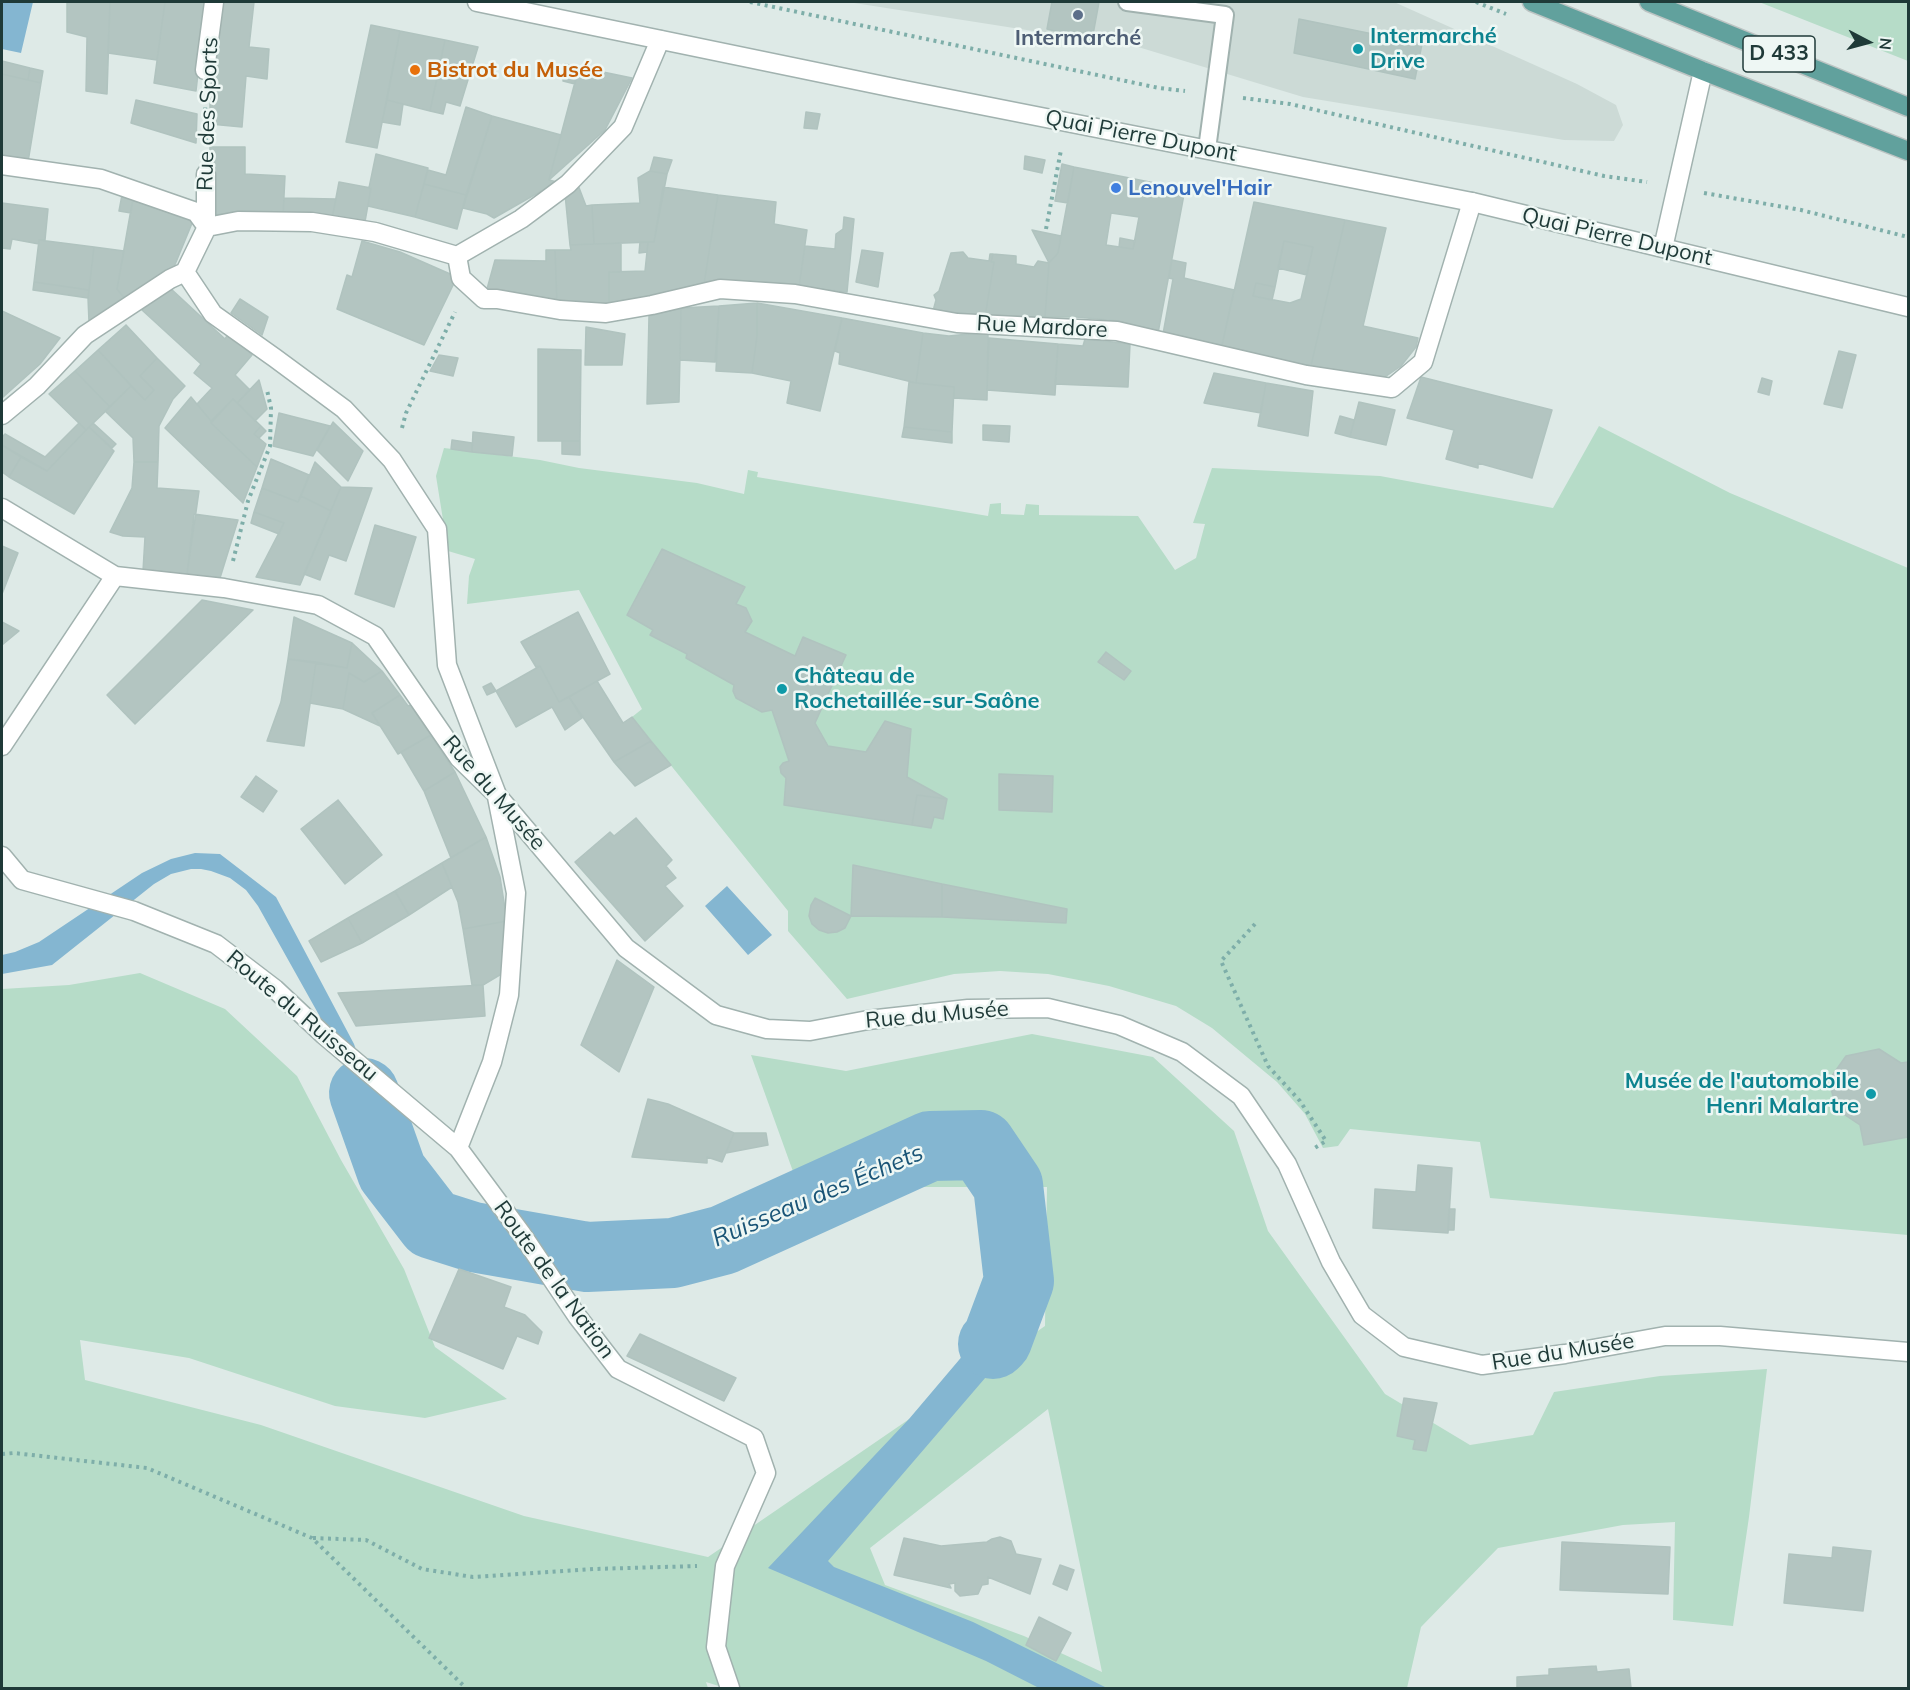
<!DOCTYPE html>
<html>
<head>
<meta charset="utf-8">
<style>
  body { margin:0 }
  #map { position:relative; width:1910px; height:1690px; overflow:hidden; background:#deeae7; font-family:Mulish,sans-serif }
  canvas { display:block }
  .frame { position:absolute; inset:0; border:3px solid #1f3a38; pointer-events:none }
  .north { position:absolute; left:1838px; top:12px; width:60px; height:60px; -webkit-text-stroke:4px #eef7f4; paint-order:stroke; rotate:96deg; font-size:16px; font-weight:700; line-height:24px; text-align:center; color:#1f3a38 }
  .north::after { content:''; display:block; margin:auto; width:21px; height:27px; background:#1f3a38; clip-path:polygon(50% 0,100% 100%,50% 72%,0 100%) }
</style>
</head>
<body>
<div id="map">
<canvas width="1910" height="1690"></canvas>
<div class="frame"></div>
<div class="north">N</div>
</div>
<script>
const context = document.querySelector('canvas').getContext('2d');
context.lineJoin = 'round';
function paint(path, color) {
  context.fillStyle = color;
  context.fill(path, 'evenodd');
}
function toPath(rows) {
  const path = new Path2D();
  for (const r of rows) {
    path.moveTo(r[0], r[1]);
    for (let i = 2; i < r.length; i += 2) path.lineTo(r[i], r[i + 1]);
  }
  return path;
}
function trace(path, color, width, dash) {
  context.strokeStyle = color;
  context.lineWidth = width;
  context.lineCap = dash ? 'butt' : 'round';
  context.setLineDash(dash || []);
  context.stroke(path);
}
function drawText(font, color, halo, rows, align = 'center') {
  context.font = font + ' Mulish,sans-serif';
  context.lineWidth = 5;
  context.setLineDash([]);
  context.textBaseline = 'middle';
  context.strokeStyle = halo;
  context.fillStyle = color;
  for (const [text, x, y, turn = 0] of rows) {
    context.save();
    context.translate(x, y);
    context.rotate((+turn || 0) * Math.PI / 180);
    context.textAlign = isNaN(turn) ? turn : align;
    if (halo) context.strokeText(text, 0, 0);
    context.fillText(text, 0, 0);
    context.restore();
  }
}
const built = toPath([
  [848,2,1394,2,1577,84,1616,105,1623,125,1614,141,1564,140,1303,97,1115,40,1033,31]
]);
const green = toPath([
  [1759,2,1908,2,1908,61,1797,17],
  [1599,426,1730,493,1908,568,1908,1235,1490,1198,1480,1142,1350,1129,1338,1146,1323,1148,1305,1114,1277,1082,1212,1028,1176,1006,1109,986,1048,974,1000,971,954,974,847,999,788,931,788,911,632,717,642,709,579,590,467,604,469,576,475,559,448,551,436,476,444,448,540,460,579,468,697,483,744,494,748,470,758,472,757,477,988,516,990,504,1001,503,1001,514,1024,515,1026,504,1039,505,1039,515,1138,516,1175,570,1196,558,1205,524,1193,523,1212,468,1380,476,1553,508],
  [140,973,225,1009,297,1076,341,1160,404,1269,435,1347,507,1399,425,1418,335,1406,189,1358,80,1340,85,1380,261,1425,524,1516,708,1557,1045,1326,1047,1187,883,1187,795,1177,751,1055,846,1071,1032,1034,1153,1057,1234,1131,1268,1231,1385,1394,1470,1445,1533,1435,1554,1392,1660,1376,1767,1369,1749,1517,1733,1626,1673,1620,1675,1522,1623,1525,1498,1548,1421,1627,1407,1688,725,1688,706,1682,708,1688,2,1688,2,989,69,985],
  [1048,1409,1102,1672,1024,1636,885,1585,870,1548]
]);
const water = toPath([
  [3,2,33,2,21,53,2,49],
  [195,853,220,854,276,897,354,1044,391,1152,408,1182,387,1180,377,1164,357,1109,347,1065,258,906,246,890,230,878,211,871,201,869,191,869,171,874,154,884,52,965,2,974,2,955,15,952,39,942,142,873,171,859],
  [727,886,772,935,748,955,705,906],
  [977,1133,1002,1137,1016,1148,1033,1197,1037,1224,1002,1222,995,1202,983,1182,967,1169,958,1163,950,1162,914,1164,898,1169,862,1183,813,1209,773,1206,854,1164,922,1138,948,1134],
  [406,1211,451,1213,482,1227,505,1261,444,1244],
  [713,1231,760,1234,723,1250,700,1256,568,1268,548,1238,600,1244,640,1245,685,1239],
  [1009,1253,1039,1254,1038,1293,1036,1308,1016,1342,828,1561,834,1567,973,1622,1107,1688,1039,1688,986,1661,768,1568,909,1419,970,1347,1003,1293]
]);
const river = toPath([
  [364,1093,392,1172,432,1224,473,1237,587,1257,673,1253,723,1240,930,1146,981,1145,1008,1185,1019,1281,997,1340,993,1344]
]);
const building = toPath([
  [67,2,110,2,107,94,86,91,87,37,67,32,67,2],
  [110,2,165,2,157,60,108,53,110,2],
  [165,2,206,2,196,91,154,83,165,2],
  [223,2,254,2,249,47,269,49,267,79,246,76,242,127,210,124,210,93,223,2],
  [1052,2,1099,2,1092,40,1047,29,1052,2],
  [1299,19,1422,44,1415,79,1294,53,1299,19],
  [371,25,400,31,377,148,346,142,371,25],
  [400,31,445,40,430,111,387,100,400,31],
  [445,40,478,47,460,106,446,102,443,114,430,111,445,40],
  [2,61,30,68,28,80,2,74,2,61],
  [565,64,579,67,575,84,563,81,565,64],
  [579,67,632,78,605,130,549,180,579,67],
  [30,68,43,71,41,83,28,80,30,68],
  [2,74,41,83,28,162,2,156,2,74],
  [136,100,197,114,196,143,131,123,136,100],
  [387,100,403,104,400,125,382,122,387,100],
  [466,107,492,116,466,195,424,184,428,170,446,175,466,107],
  [806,112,820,114,817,129,804,128,806,112],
  [492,116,561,135,549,180,557,182,494,218,487,214,463,208,492,116],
  [210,147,245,147,245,174,285,176,283,216,209,214,210,147],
  [376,154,428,168,415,217,368,206,371,188,369,188,376,154],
  [1025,156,1045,160,1042,173,1024,169,1025,156],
  [654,157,672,160,667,174,650,171,654,157],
  [1062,164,1074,167,1068,203,1055,201,1062,164],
  [1074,167,1185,189,1158,333,1119,321,1076,317,1045,317,1049,263,1058,253,1074,167],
  [1111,213,1139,217,1133,249,1106,245,1111,213],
  [650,171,667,174,654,242,594,244,592,205,640,203,638,178,650,171],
  [339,182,371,188,364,227,332,219,339,182],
  [424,184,466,195,457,229,415,217,424,184],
  [578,185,586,206,592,205,594,244,570,245,565,194,578,185],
  [663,187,718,195,704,284,633,304,609,305,609,272,645,271,648,242,654,242,663,187],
  [122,195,133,198,131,213,119,211,122,195],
  [718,195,776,202,774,224,807,230,799,287,746,281,704,284,718,195],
  [133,198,195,216,174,267,125,299,117,289,133,198],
  [284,198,336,199,332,219,283,216,284,198],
  [1254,202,1345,220,1310,370,1221,350,1254,202],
  [1284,241,1313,247,1301,299,1290,303,1253,296,1256,283,1275,287,1284,241],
  [2,203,48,209,45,240,39,240,39,244,12,239,10,249,2,248,2,203],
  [844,217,854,219,847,292,799,287,805,246,835,249,836,234,843,229,844,217],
  [1345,220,1386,228,1363,326,1418,338,1416,347,1401,366,1379,381,1310,370,1345,220],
  [1032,230,1061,236,1058,253,1049,263,1032,230],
  [1120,238,1135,241,1133,249,1119,247,1120,238],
  [39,240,94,247,89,290,34,282,39,240],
  [362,241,400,252,457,277,424,345,337,309,347,275,352,277,362,241],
  [1284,241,1313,247,1307,275,1278,268,1284,241],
  [640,242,648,242,647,252,639,253,640,242],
  [621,243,621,272,609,272,609,305,557,306,555,250,571,250,570,245,621,243],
  [94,247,124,251,117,289,125,299,89,322,88,298,94,247],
  [546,250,555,250,557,306,487,289,495,260,546,261,546,250],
  [862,250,883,253,878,287,856,282,862,250],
  [963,252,968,258,989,261,990,254,993,254,991,262,994,262,985,317,973,317,966,314,933,311,936,300,934,295,939,291,951,253,963,252],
  [993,254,1016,256,1016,264,1034,267,1038,261,1049,263,1045,317,985,317,994,262,991,262,993,254],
  [1172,260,1186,263,1184,278,1234,290,1221,350,1163,334,1173,279,1169,278,1172,260],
  [34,282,89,290,88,298,33,290,34,282],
  [1256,283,1275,287,1272,300,1253,296,1256,283],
  [169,287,225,339,229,333,252,355,235,375,250,390,237,403,233,399,211,421,197,404,212,388,194,373,201,364,142,310,169,287],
  [240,299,268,317,262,335,231,313,240,299],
  [757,303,757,336,752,373,716,371,719,306,757,303],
  [757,303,842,318,820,411,787,403,791,381,752,373,757,336,757,303],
  [719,306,715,362,680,360,681,308,719,306],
  [681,308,679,402,647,404,649,316,681,308],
  [2,311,60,338,40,364,2,398,2,311],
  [842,318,923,333,916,383,839,364,840,353,835,351,842,318],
  [126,325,157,358,140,376,154,390,145,400,98,350,126,325],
  [586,327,625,334,622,365,585,365,586,327],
  [988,332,987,400,954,398,954,387,916,383,923,333,949,336,988,332],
  [989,338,1058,344,1055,395,987,390,989,338],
  [1085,339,1130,344,1128,387,1055,384,1058,344,1083,346,1085,339],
  [538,349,581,350,580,441,538,441,538,349],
  [98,350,131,386,110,407,75,371,98,350],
  [1839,351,1856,355,1842,408,1824,404,1839,351],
  [439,355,458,358,453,376,430,371,439,355],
  [157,358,185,386,173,399,159,426,158,462,134,462,133,438,105,411,131,386,145,400,154,390,140,376,157,358],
  [75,371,110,407,86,430,49,394,75,371],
  [1214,373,1266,383,1261,413,1204,403,1214,373],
  [1421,377,1552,410,1532,478,1478,463,1478,468,1446,459,1454,430,1407,418,1421,377],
  [1762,378,1772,381,1769,395,1758,392,1762,378],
  [259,380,267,409,255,421,237,403,259,380],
  [909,382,954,387,952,432,904,427,909,382],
  [1266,383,1313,391,1308,436,1258,426,1266,383],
  [191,397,211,421,211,423,257,467,243,503,165,428,191,397],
  [233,399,261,426,254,434,266,444,257,467,211,423,233,399],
  [1359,402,1395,410,1386,445,1350,437,1359,402],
  [279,413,330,426,313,456,273,446,279,413],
  [1340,416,1354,420,1350,437,1335,433,1340,416],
  [333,422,363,451,348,481,317,450,333,422],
  [79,423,86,430,47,471,2,445,2,437,5,434,45,457,79,423],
  [93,423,116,444,112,448,89,427,93,423],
  [983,425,1010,426,1009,442,983,440,983,425],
  [261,426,266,431,259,438,254,434,261,426],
  [89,427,114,451,74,514,9,477,21,457,47,471,89,427],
  [904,427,952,432,952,443,902,437,904,427],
  [473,432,514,437,512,456,472,452,473,432],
  [452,440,472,443,472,452,451,449,452,440],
  [562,441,580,441,580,455,562,454,562,441],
  [2,445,21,457,9,477,2,472,2,445],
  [271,459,309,475,298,502,262,488,271,459],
  [134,462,158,462,157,488,199,491,187,575,143,571,145,537,123,536,110,532,132,488,134,462],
  [315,462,341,487,331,511,301,496,315,462],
  [341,487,372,488,346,561,329,555,320,580,304,574,341,487],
  [262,488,298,502,301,496,331,511,300,585,256,577,284,523,254,512,262,488],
  [254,512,284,523,279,534,251,523,254,512],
  [194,514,238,520,220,578,187,575,194,514],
  [375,525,416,537,394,607,355,594,375,525],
  [2,546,18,553,2,594,2,546],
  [662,549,745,587,736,604,746,608,752,621,745,632,795,656,803,637,846,655,815,723,828,746,866,752,885,721,911,729,907,777,947,799,917,795,912,825,784,805,786,778,781,773,780,767,783,763,789,761,772,710,762,712,736,698,733,691,734,685,686,658,687,654,650,635,653,630,627,615,662,549],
  [202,600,253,610,135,724,107,695,202,600],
  [578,612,610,674,559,702,540,666,536,667,521,642,578,612],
  [294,617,352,643,347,668,288,659,294,617],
  [2,622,19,631,2,645,2,622],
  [352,643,382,671,364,682,349,673,343,709,310,703,316,662,347,668,352,643],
  [1106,652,1131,671,1124,680,1098,662,1106,652],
  [288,659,316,662,304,746,267,741,281,702,288,659],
  [540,666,559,702,569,697,582,718,565,730,552,707,516,727,496,691,540,666],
  [382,671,400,695,372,713,380,726,343,709,349,673,364,682,382,671],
  [597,681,623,723,632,717,651,741,614,762,569,697,597,681],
  [491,683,496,691,487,695,483,687,491,683],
  [400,695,408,706,411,705,431,735,398,754,372,713,400,695],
  [431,735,455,772,424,791,401,752,431,735],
  [651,741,671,765,635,786,614,762,651,741],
  [455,772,486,837,451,858,424,791,455,772],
  [999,774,1053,776,1052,812,999,810,999,774],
  [256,776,277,791,263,812,241,797,256,776],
  [917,795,947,799,943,819,934,817,931,828,912,825,917,795],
  [338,800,382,855,345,884,301,829,338,800],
  [636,818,672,860,666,866,676,878,665,886,683,906,645,941,575,862,610,832,614,836,636,818],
  [486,837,500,877,507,921,463,929,458,902,442,863,486,837],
  [442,863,452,887,409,915,395,891,442,863],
  [853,865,942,884,942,917,851,916,853,865],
  [942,884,1067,909,1066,923,942,917,942,884],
  [395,891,409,915,362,943,348,918,395,891],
  [815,898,851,916,845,928,837,932,828,933,819,930,812,924,809,916,811,905,815,898],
  [348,918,362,943,321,962,309,941,348,918],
  [507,921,503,973,483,985,472,985,463,929,507,921],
  [617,960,654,987,619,1072,581,1045,617,960],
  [483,985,485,1016,356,1026,338,993,483,985],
  [1879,1049,1901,1063,1908,1062,1908,1137,1864,1145,1860,1125,1836,1109,1829,1080,1846,1056,1879,1049],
  [648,1099,668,1104,734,1133,722,1162,707,1157,707,1163,632,1157,648,1099],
  [734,1133,766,1133,768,1145,726,1153,734,1133],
  [1418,1165,1452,1168,1448,1233,1373,1228,1375,1189,1416,1192,1418,1165],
  [1449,1209,1455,1209,1454,1230,1448,1230,1449,1209],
  [459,1269,511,1287,504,1307,525,1315,542,1332,538,1344,517,1336,503,1369,429,1338,459,1269],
  [640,1334,736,1378,724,1401,627,1356,640,1334],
  [1404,1398,1437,1403,1426,1451,1413,1449,1415,1440,1397,1436,1404,1398],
  [1000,1537,1011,1541,1016,1554,1041,1559,1030,1594,988,1577,988,1584,982,1585,978,1594,960,1596,955,1591,955,1583,949,1584,951,1588,894,1575,904,1538,941,1546,987,1542,992,1539,1000,1537],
  [1562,1542,1670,1547,1668,1594,1560,1590,1562,1542],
  [1833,1547,1871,1551,1863,1611,1784,1603,1789,1554,1832,1558,1833,1547],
  [1060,1565,1074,1570,1067,1590,1053,1584,1060,1565],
  [1039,1617,1071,1633,1056,1661,1026,1645,1039,1617],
  [1596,1666,1597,1672,1629,1669,1631,1688,1517,1688,1517,1677,1549,1675,1549,1669,1596,1666]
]);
const path = toPath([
  [750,2,1159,88,1185,91],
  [1476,2,1506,14],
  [1243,98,1290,104,1604,176,1647,182],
  [205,100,206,146],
  [1704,193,1801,210,1908,237],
  [1046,229,1061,150],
  [402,428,406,413,455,312],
  [233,561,248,501,270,446,271,408,267,390],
  [1255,924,1221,961,1268,1066,1300,1101,1326,1141,1313,1149],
  [2,1454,14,1453,147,1468,312,1538,466,1688],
  [313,1538,366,1540,422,1569,473,1577,594,1569,697,1566]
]);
const service = toPath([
  [1127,2,1225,15],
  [1207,149,1225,15]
]);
const pedestrian = toPath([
  [205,70,214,2],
  [2,165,101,179,196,212,207,227],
  [206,174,206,225],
  [207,227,238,221,312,222,375,232,457,256],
  [457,256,461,278,484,299,497,299,560,310,606,313,652,305,720,289,795,294,957,323,1117,331,1306,375,1392,388,1423,362,1472,202],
  [457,256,521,219,568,184,623,127,660,40],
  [185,272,213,314,275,358,344,409,392,460,437,529,447,665,497,795],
  [2,415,37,386,85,335,170,279,185,272,207,227]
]);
const minor = toPath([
  [2,508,115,576,224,588,318,605,375,636,459,758,497,795,626,948,716,1015,767,1029,810,1031,868,1020,968,1009,1048,1008,1119,1025,1182,1052,1241,1096,1287,1164,1331,1262,1362,1315,1404,1347,1482,1365,1565,1354,1665,1336,1720,1336,1908,1352],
  [2,746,115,576],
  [2,856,22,880,134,911,216,944,275,989,324,1035,458,1148,521,1233,577,1316,618,1369,754,1438,766,1473,725,1566,716,1647,730,1688],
  [458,1148,492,1062,509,995,516,893,497,797]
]);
const tertiary = toPath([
  [477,2,899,89,1472,202,1908,307],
  [1663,248,1703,71]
]);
const primary = toPath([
  [1532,2,1703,71,1908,151],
  [1649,2,1908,107]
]);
const markers = [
  [1078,15,6,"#5c6f8a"],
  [1358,49,6,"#0f9aa8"],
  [415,70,6,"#e8710a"],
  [1116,188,6,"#3f7fe0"],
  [782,689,6,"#0f9aa8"],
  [1871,1094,6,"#0f9aa8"]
];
const shields = [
  [1779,54,72]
];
const shieldNames = [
  ["D 433",1779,54]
];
const cultureNames = [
  ["Intermarché",1370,36],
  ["Drive",1370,61],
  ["Château de",794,676],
  ["Rochetaillée-sur-Saône",794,701],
  ["Musée de l'automobile",1859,1081,"right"],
  ["Henri Malartre",1859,1106,"right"]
];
const serviceNames = [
  ["Intermarché",1078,38]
];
const foodNames = [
  ["Bistrot du Musée",427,70]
];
const streetNames = [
  ["Rue des Sports",208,114,-88],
  ["Quai Pierre Dupont",1141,136,11],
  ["Quai Pierre Dupont",1617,237,13],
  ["Rue Mardore",1042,327,3],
  ["Rue du Musée",494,793,49],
  ["Rue du Musée",937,1015,-5],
  ["Route du Ruisseau",302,1016,40],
  ["Route de la Nation",554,1280,54],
  ["Rue du Musée",1563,1352,-9]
];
const shopNames = [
  ["Lenouvel'Hair",1128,188]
];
const waterNames = [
  ["Ruisseau des Échets",818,1196,-23]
];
paint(built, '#ccdad6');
paint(green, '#b6dcc8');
paint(water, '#84b6d1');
trace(river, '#84b6d1', 70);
paint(building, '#b3c5c1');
trace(building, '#b0c3bf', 1.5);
trace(service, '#a1b2af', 20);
trace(pedestrian, '#a1b2af', 21);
trace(minor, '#a1b2af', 21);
trace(tertiary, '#a1b2af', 21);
trace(primary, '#bcc4c3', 21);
trace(path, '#7eaea9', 4, [3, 4.5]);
trace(service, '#fff', 16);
trace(pedestrian, '#fff', 18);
trace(minor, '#fff', 18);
trace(tertiary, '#fff', 18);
trace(primary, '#61a19d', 18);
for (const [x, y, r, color] of markers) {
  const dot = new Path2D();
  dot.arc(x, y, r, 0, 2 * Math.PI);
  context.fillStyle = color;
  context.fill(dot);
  trace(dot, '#eef7f4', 2);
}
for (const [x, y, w] of shields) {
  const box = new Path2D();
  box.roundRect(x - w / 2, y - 18, w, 36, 4.5);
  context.fillStyle = '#eef7f4';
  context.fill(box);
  trace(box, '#1f3a38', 1.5);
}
drawText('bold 21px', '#1f3a38', null, shieldNames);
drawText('bold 22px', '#0d838f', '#eef7f4', cultureNames, 'left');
drawText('bold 22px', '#4e5e75', '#eef7f4', serviceNames);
drawText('bold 22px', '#c56008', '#eef7f4', foodNames, 'left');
drawText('22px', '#1f3a38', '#eef7f4', streetNames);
drawText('bold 22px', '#366cbe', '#eef7f4', shopNames, 'left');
drawText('italic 24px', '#195476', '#eef7f4', waterNames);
</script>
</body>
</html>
